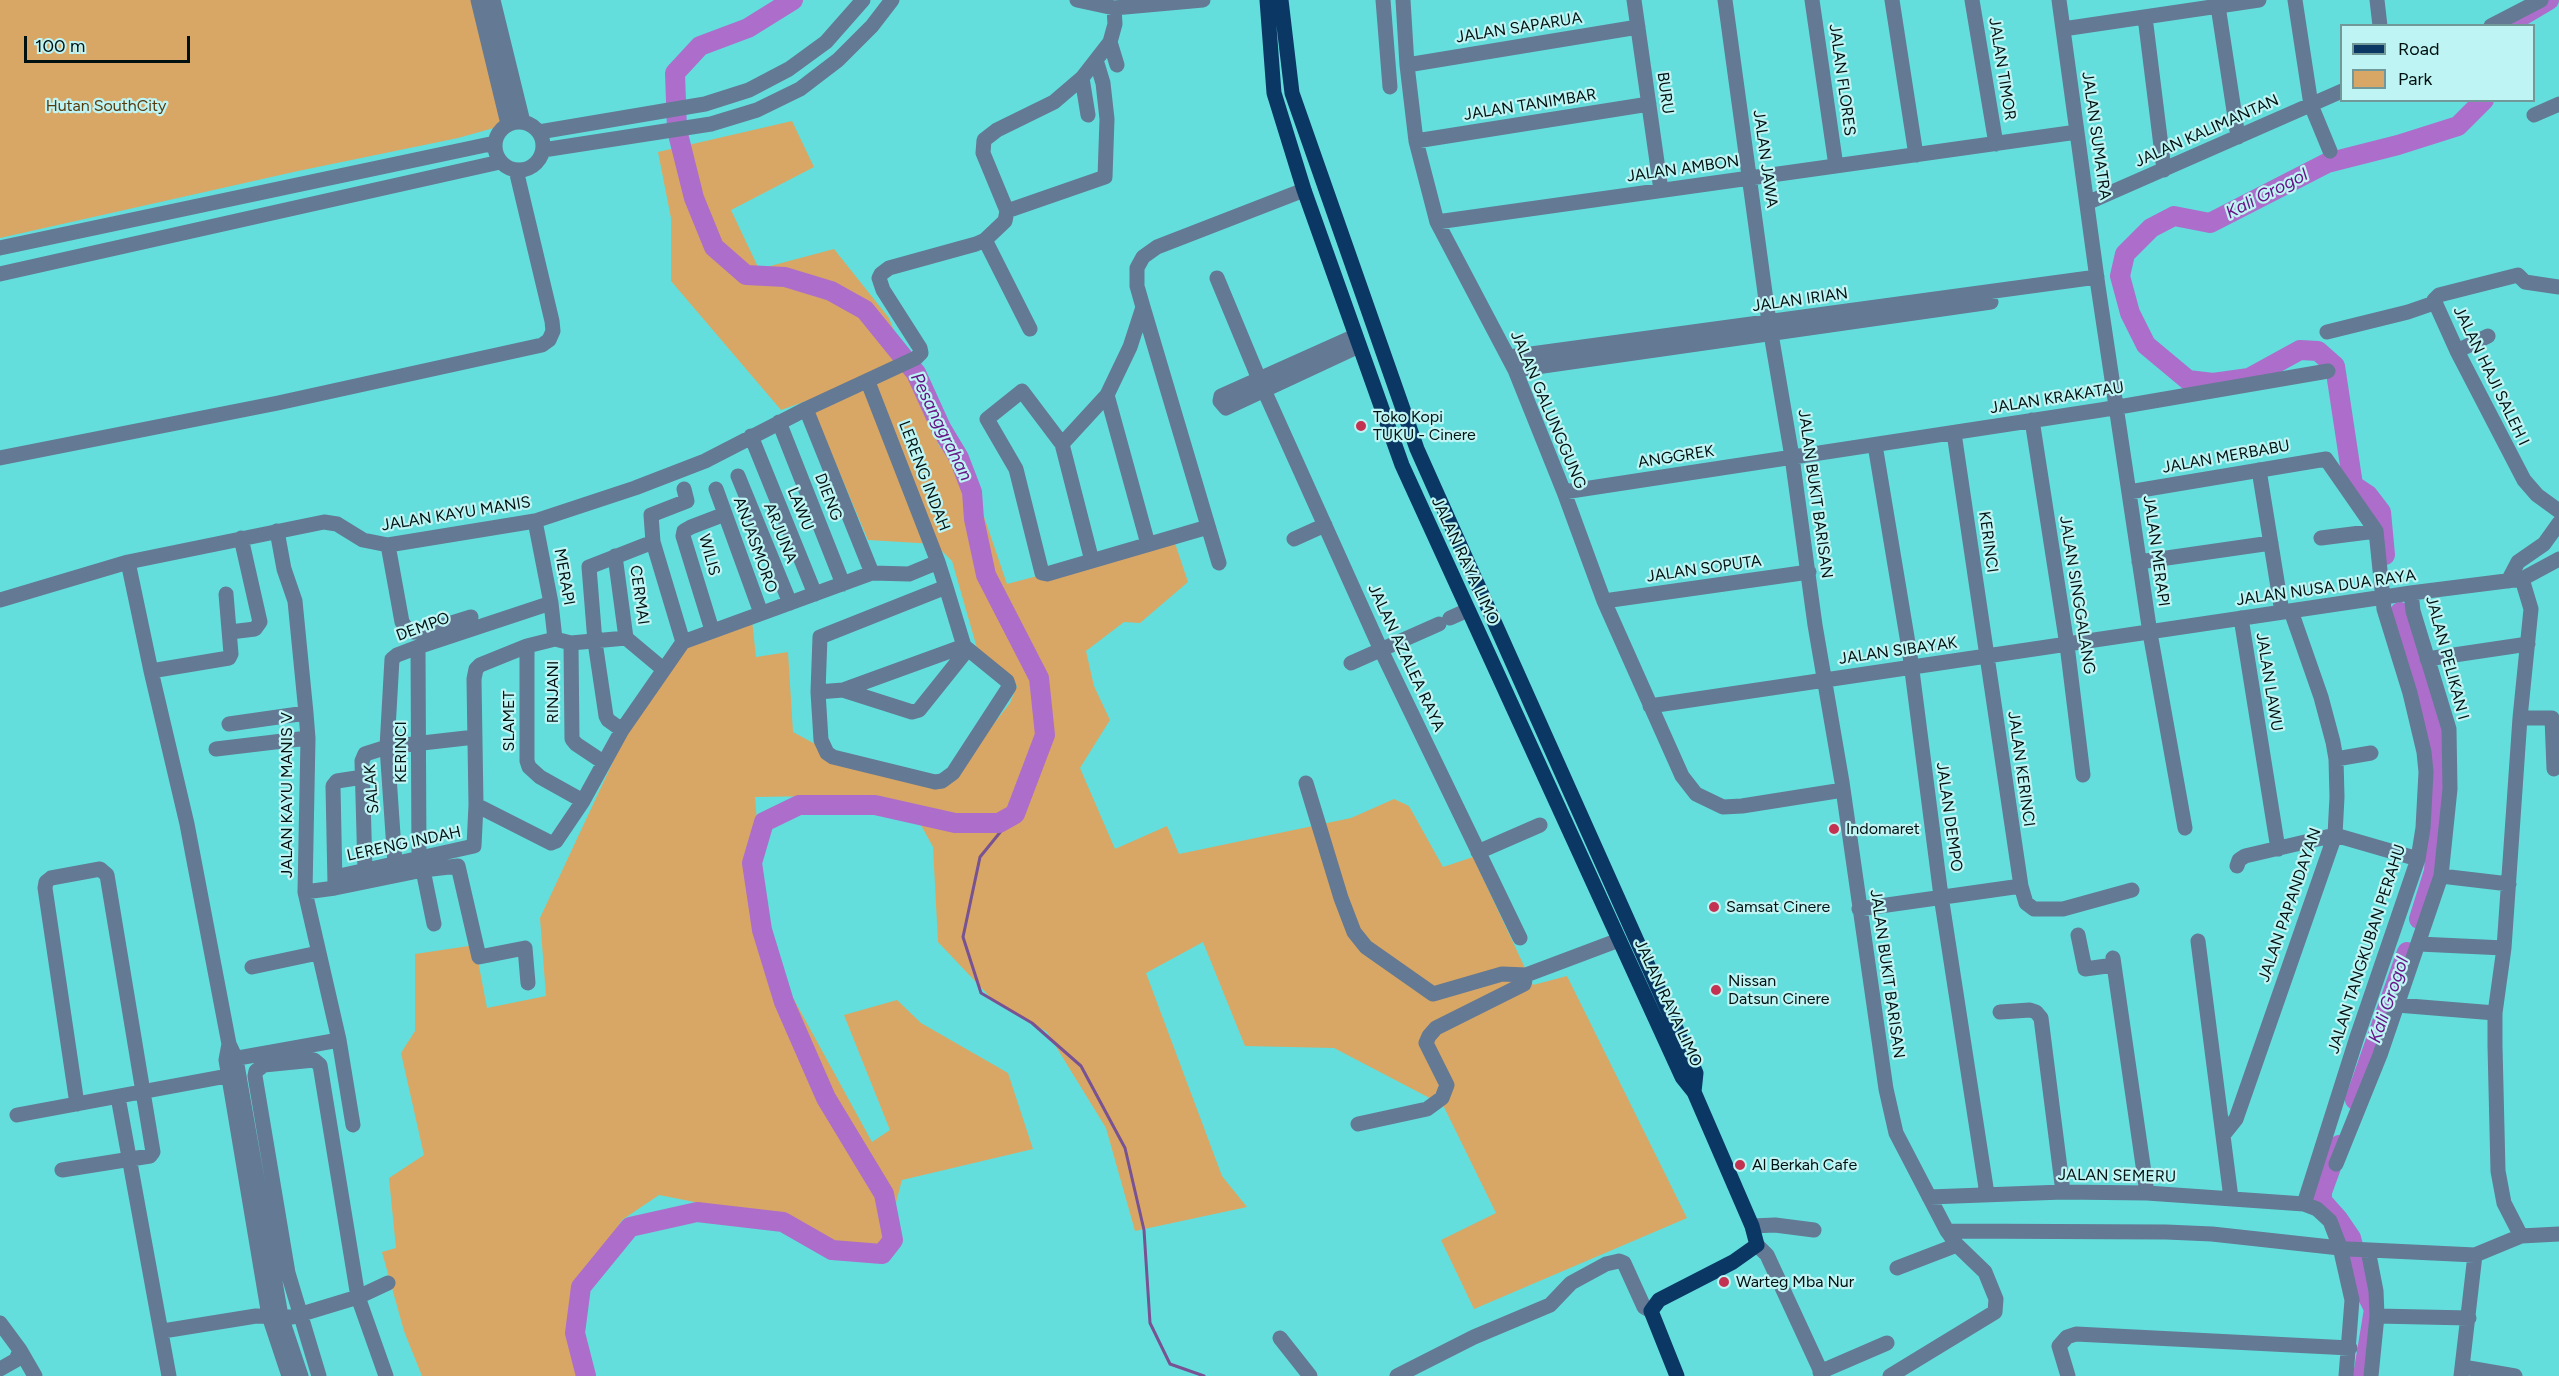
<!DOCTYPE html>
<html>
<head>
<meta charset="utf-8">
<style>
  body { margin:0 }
  #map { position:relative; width:2559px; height:1376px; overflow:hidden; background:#63dedc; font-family:Figtree,sans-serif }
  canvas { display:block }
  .legend { position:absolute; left:2340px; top:24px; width:195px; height:78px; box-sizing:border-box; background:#bef4f3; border:2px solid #729999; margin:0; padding:8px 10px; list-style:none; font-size:18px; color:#011 }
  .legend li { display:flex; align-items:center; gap:12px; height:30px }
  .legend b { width:30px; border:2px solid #729999 }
  .scale { position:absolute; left:24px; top:36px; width:166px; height:27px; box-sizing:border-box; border:3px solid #011; border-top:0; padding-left:8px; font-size:18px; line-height:21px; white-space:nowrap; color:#011; -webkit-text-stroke:4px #bef4f3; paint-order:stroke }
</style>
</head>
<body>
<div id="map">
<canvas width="2559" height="1376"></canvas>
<ul class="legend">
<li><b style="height:8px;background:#0b3765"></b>Road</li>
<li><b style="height:16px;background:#d8a765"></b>Park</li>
</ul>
<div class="scale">100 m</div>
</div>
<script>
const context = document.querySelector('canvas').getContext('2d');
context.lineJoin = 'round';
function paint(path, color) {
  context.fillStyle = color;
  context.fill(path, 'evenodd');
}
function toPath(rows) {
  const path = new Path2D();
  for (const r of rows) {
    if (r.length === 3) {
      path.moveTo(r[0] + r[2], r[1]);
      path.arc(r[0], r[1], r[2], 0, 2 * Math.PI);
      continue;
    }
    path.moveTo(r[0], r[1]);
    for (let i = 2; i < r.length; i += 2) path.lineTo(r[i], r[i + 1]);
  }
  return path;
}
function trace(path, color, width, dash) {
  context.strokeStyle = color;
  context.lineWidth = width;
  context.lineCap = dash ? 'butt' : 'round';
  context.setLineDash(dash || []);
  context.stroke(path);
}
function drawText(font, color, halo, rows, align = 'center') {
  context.font = font + ' Figtree,sans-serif';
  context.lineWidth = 4.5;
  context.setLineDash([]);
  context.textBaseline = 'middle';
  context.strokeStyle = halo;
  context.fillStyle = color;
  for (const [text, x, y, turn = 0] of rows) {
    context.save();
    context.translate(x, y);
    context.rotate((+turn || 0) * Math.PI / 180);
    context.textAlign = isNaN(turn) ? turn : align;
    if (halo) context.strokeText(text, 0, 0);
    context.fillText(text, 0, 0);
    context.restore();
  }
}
const green = toPath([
  [0,0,478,0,508,124,458,138,298,171,0,238],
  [792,121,814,167,731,210,759,269,834,249,889,318,940,448,960,446,1007,584,1174,540,1188,582,1140,623,1124,622,1086,651,1094,686,1110,720,1080,768,1115,849,1167,826,1179,854,1351,818,1394,799,1409,806,1443,867,1473,857,1533,985,1567,976,1687,1218,1474,1309,1441,1240,1496,1213,1443,1105,1334,1048,1245,1046,1203,942,1146,973,1222,1176,1247,1207,1135,1231,1106,1128,1047,1032,992,999,938,942,933,847,916,816,876,795,755,797,768,952,872,1142,890,1130,844,1015,897,1000,921,1023,1008,1073,1033,1149,902,1180,885,1244,828,1246,740,1211,659,1195,622,1220,581,1286,586,1353,596,1376,422,1376,404,1331,382,1252,396,1248,389,1178,424,1155,401,1053,415,1031,415,954,475,945,487,1008,546,996,540,918,633,719,690,644,752,620,756,657,788,652,793,732,828,751,946,785,1010,703,1017,686,1001,668,977,648,952,561,935,544,868,540,809,400,781,410,671,281,671,218,658,152]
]);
const stream = toPath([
  [1015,814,980,857,963,937,981,993,1032,1023,1081,1066,1125,1148,1144,1230,1150,1323,1170,1364,1204,1376]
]);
const river = toPath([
  [2512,26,2517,19,2549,0],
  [2385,555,2381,512,2368,495,2353,485,2335,366,2318,351,2300,350,2249,378,2213,383,2188,380,2146,345,2130,313,2120,276,2125,254,2151,228,2174,216,2210,223,2327,163,2398,145,2458,126,2484,100],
  [2400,612,2441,752,2434,871,2419,919],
  [2355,1100,2407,952],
  [2339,1145,2322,1192,2322,1201,2338,1219,2351,1238,2366,1293,2374,1309,2363,1376],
  [586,1376,575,1333,581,1287,630,1227,697,1212,783,1222,832,1250,882,1254,893,1240,884,1194,826,1098,784,1002,762,930,752,863,764,822,799,805,875,805,955,823,999,823,1015,814,1045,735,1039,678,986,575,974,519,972,492,959,458,941,428,916,373,865,310,831,291,785,277,746,275,714,247,694,198,677,130,675,73,700,46,748,28,793,0]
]);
const minor = toPath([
  [478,0,508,124],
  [493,0,523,122],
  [1077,0,1114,8,1203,0],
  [1383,0,1390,87],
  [1403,0,1407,65,1416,141,1437,222,1515,370,1564,492,1604,601,1682,776,1696,794,1723,807,1742,806,1843,790],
  [1634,0,1661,190],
  [1725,0,1769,322,1792,457,1815,625,1842,782,1886,1089,1896,1133,1947,1231,2166,1232,2212,1234,2349,1249,2475,1255,2521,1236,2559,1234],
  [1812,0,1836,166],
  [1892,0,1916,155],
  [1972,0,1996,144],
  [2059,0,2098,286,2150,633,2185,828],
  [2295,0,2311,105,2330,151],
  [2377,0,2380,26],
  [2218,6,2238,137],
  [2145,17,2164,170],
  [2491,26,2541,0],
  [2063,29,2259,0],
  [1110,42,1117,65],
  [1407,65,1638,27],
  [1082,78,1088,115],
  [2534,115,2559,104],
  [519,146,24],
  [539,132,705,104,749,90,789,69,826,42,863,0],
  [1416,141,1649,104],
  [543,150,711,124,757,110,800,89,838,60,872,26,892,0],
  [2087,203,2342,91],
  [1007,211,1105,177,1107,119,1103,83,1096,60],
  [1437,222,2077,132],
  [985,240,1030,329],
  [0,248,495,143],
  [0,274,500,162],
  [1217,278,1259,379,1381,650,1520,938],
  [2559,287,2525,282,2518,275,2439,295,2434,300,2457,351,2524,480,2537,495,2559,511],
  [2327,332,2408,312,2434,303],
  [1355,336,1221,396,1220,401,1226,408,1359,346],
  [2457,351,2488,336],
  [1509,357,2097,277],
  [1515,370,1991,302],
  [868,382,938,562,946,587,964,646,1007,681,1009,687,953,773,942,781,935,782,833,757,827,753,821,740,818,692,820,637,946,587],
  [1107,395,1148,544],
  [806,409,872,573],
  [2032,420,2067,645,2083,775],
  [779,422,843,584],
  [1954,433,2021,886],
  [751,436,815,594],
  [1062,444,1022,391,987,419,1016,469,1042,573,1047,574,1208,527],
  [1875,445,1910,655,1941,896,1987,1194],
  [0,458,278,403,542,345,549,340,553,331,552,321,516,170],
  [2259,470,2282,612],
  [738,476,790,603],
  [716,489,761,613],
  [1564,492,2101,410,2328,371],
  [2129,492,2326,459,2376,531,2384,609,2410,693,2424,752,2426,772,2423,828,2418,859,2357,1037,2304,1204],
  [535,521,551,603,555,639],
  [277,531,284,569,295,601,306,713,308,738,305,892,339,1040,353,1125],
  [2321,538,2376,531],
  [1294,539,1325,525],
  [388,545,402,622,407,629,413,632,423,632,471,617],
  [615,556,626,638],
  [1092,561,1062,444,1107,395,1130,347,1143,307],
  [128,562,151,671,187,824,229,1044,236,1059,281,1316,301,1376],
  [2139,562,2271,543],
  [1219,563,1143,307,1137,286,1137,268,1143,257,1157,247,1304,190],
  [2508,581,2518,562,2544,544,2559,523],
  [0,600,128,562,324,522,337,524,363,540,388,545,535,521,635,488,705,461,806,409,916,358,921,353,920,348,883,290,879,278,881,274,889,268,976,244,985,240,1005,221,1007,211,983,153,984,140,997,130,1054,102,1082,78,1110,42,1115,24,1114,8],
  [1604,601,1809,572],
  [1450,618,1468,610],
  [2241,618,2278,849],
  [712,630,683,536,684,531,691,527,725,514],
  [230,632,255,629,260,622,241,538],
  [683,642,653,542,651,515,687,501,684,489],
  [571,643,572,739,576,744,603,762],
  [527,646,527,761,529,767,540,777,583,801],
  [418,647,419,858],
  [2427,659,2528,644],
  [1351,663,1439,624],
  [151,671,229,658,231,654,226,594],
  [843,690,912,712,919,710,967,650],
  [818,692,843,690,964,646],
  [1650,706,2411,593,2522,579,2559,559],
  [2520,718,2552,718,2554,769],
  [229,724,306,713],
  [622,730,608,720,606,716,595,642,589,567,653,542],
  [216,749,308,738],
  [2336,759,2371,753],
  [1306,783,1341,898,1354,932,1366,947,1433,994,1502,974,1526,975,1619,940],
  [476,805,551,843,556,841,583,801,622,730,683,642,872,573,909,574,938,562],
  [1478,852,1540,825],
  [395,864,387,747,392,659,397,655,418,647,551,603],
  [2237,866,2239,860,2245,856,2335,835,2418,859],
  [365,870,362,761,365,754,387,747,475,737],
  [423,870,434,924],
  [2441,876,2509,884],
  [335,877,474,846,476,805,474,679,476,669,480,665,527,646,555,639,571,643,626,638,663,669],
  [335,884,333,786,337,781,363,777],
  [305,892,335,888,423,870,458,866,479,957,525,948,528,983],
  [1859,909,2021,886,2026,903,2034,909,2063,909,2132,890],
  [2078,935,2085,969,2114,965],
  [2198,941,2231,1198],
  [2419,944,2504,948],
  [2113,958,2147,1193],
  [252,967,318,953],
  [2397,1005,2495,1013],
  [2000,1012,2030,1010,2036,1012,2041,1018,2063,1192],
  [229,1044,226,1060,269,1316,289,1376],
  [227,1060,339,1040],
  [118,1097,169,1376],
  [17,1115,238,1074],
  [1358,1124,1427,1109,1442,1098,1447,1085,1426,1043,1429,1036,1436,1028,1524,984,1526,975],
  [2224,1134,2236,1119,2335,835,2337,797,2336,759,2333,742,2321,697,2291,611],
  [2336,1164,2380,1055,2441,876,2450,789,2449,729,2413,611,2411,593],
  [62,1170,150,1156,153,1152,107,875,100,869,51,878,46,882,45,888,77,1104],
  [1929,1197,2063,1192,2147,1193,2304,1204,2317,1209,2330,1221,2340,1247,2352,1300,2346,1376],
  [1752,1226,1775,1225,1814,1230],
  [2521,1236,2504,1203,2498,1171,2495,1046,2495,1013,2504,948,2520,718,2531,609,2522,579],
  [1757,1245,1767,1255,1823,1376],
  [2368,1250,2376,1291,2377,1316,2371,1376],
  [1897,1268,1957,1245],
  [2377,1316,2469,1318],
  [0,1323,20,1350,16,1360,0,1369],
  [163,1331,256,1316,292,1317,358,1297,388,1283],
  [1280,1338,1310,1376],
  [20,1350,35,1376],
  [2463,1367,2515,1376],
  [1820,1372,1887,1343],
  [319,1376,288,1273,255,1076,256,1071,264,1065,314,1060,320,1065,358,1297,386,1376],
  [1397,1376,1474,1337,1550,1305,1571,1283,1606,1264,1619,1261,1624,1263,1644,1307,1651,1311],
  [1890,1376,1995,1312,1996,1299,1985,1272,1957,1245,1947,1231],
  [2068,1376,2059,1346,2067,1337,2076,1334,2350,1348],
  [2461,1376,2475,1255]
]);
const major = toPath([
  [1267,0,1274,93,1304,190,1402,465,1682,1077,1694,1092,1752,1226,1757,1245,1733,1262,1659,1300,1651,1311,1677,1376],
  [1281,0,1292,93,1417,449,1696,1073,1694,1092]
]);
const markers = [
  [1361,426,6,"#c33351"],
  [1834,829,6,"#c33351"],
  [1714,907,6,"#c33351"],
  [1716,990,6,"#c33351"],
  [1740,1165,6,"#c33351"],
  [1724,1282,6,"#c33351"]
];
const streetNames = [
  ["JALAN SAPARUA",1519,28,-9],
  ["JALAN TIMOR",2002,69,81],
  ["JALAN FLORES",1842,80,82],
  ["BURU",1665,93,82],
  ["JALAN TANIMBAR",1530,105,-9],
  ["JALAN KALIMANTAN",2207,131,-24],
  ["JALAN SUMATRA",2096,136,82],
  ["JALAN JAWA",1765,159,82],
  ["JALAN AMBON",1683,169,-8],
  ["JALAN IRIAN",1800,300,-8],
  ["JALAN HAJI SALEH I",2491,376,64],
  ["JALAN KRAKATAU",2057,398,-9],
  ["JALAN GALUNGGUNG",1548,410,67],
  ["ANGGREK",1676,457,-9],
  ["JALAN MERBABU",2226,457,-10],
  ["LERENG INDAH",924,476,69],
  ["JALAN BUKIT BARISAN",1815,494,82],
  ["DIENG",828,497,69],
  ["LAWU",800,509,68],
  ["JALAN KAYU MANIS",456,514,-9],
  ["ARJUNA",780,533,68],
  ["KERINCI",1988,542,82],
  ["ANJASMORO",755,545,70],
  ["JALAN MERAPI",2156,551,82],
  ["WILIS",709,555,75],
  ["JALAN RAYA LIMO",1465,561,65],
  ["JALAN SOPUTA",1704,569,-8],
  ["MERAPI",564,577,80],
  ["JALAN NUSA DUA RAYA",2326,588,-8],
  ["CERMAI",639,595,82],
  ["JALAN SINGGALANG",2077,595,81],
  ["DEMPO",423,627,-20],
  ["JALAN SIBAYAK",1898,651,-8],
  ["JALAN AZALEA RAYA",1406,658,65],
  ["JALAN PELIKAN I",2447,658,75],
  ["JALAN LAWU",2269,682,81],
  ["RINJANI",553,692,-90],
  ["SLAMET",509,721,-90],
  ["KERINCI",401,752,-90],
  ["JALAN KERINCI",2021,769,82],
  ["SALAK",372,789,-94],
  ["JALAN KAYU MANIS V",287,795,-90],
  ["JALAN DEMPO",1949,817,82],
  ["LERENG INDAH",404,844,-12],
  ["JALAN PAPANDAYAN",2290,905,-71],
  ["JALAN TANGKUBAN PERAHU",2367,949,-72],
  ["JALAN BUKIT BARISAN",1887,974,82],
  ["JALAN RAYA LIMO",1668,1003,65],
  ["JALAN SEMERU",2117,1176,1]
];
const parkNames = [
  ["Hutan SouthCity",106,106]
];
const poiNames = [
  ["Toko Kopi",1373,417],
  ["TUKU - Cinere",1373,435],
  ["Indomaret",1846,829],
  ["Samsat Cinere",1726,907],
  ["Nissan",1728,981],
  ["Datsun Cinere",1728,999],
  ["Al Berkah Cafe",1752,1165],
  ["Warteg Mba Nur",1736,1282]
];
const waterNames = [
  ["Kali Grogol",2267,194,-27],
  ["Pesanggrahan",941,427,64],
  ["Kali Grogol",2389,1000,-71]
];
paint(green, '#d8a765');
trace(stream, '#785292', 3);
trace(river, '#ac6eca', 20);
trace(minor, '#637994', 15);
trace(major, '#0b3765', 15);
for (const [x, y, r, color] of markers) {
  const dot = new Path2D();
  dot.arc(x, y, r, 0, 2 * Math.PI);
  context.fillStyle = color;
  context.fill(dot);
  trace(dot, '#bef4f3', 2);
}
drawText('16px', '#011', '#bef4f3', streetNames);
drawText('16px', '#563a0d', '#bef4f3', parkNames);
drawText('16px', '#011', '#bef4f3', poiNames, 'left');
drawText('italic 18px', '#671587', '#bef4f3', waterNames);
</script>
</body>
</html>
